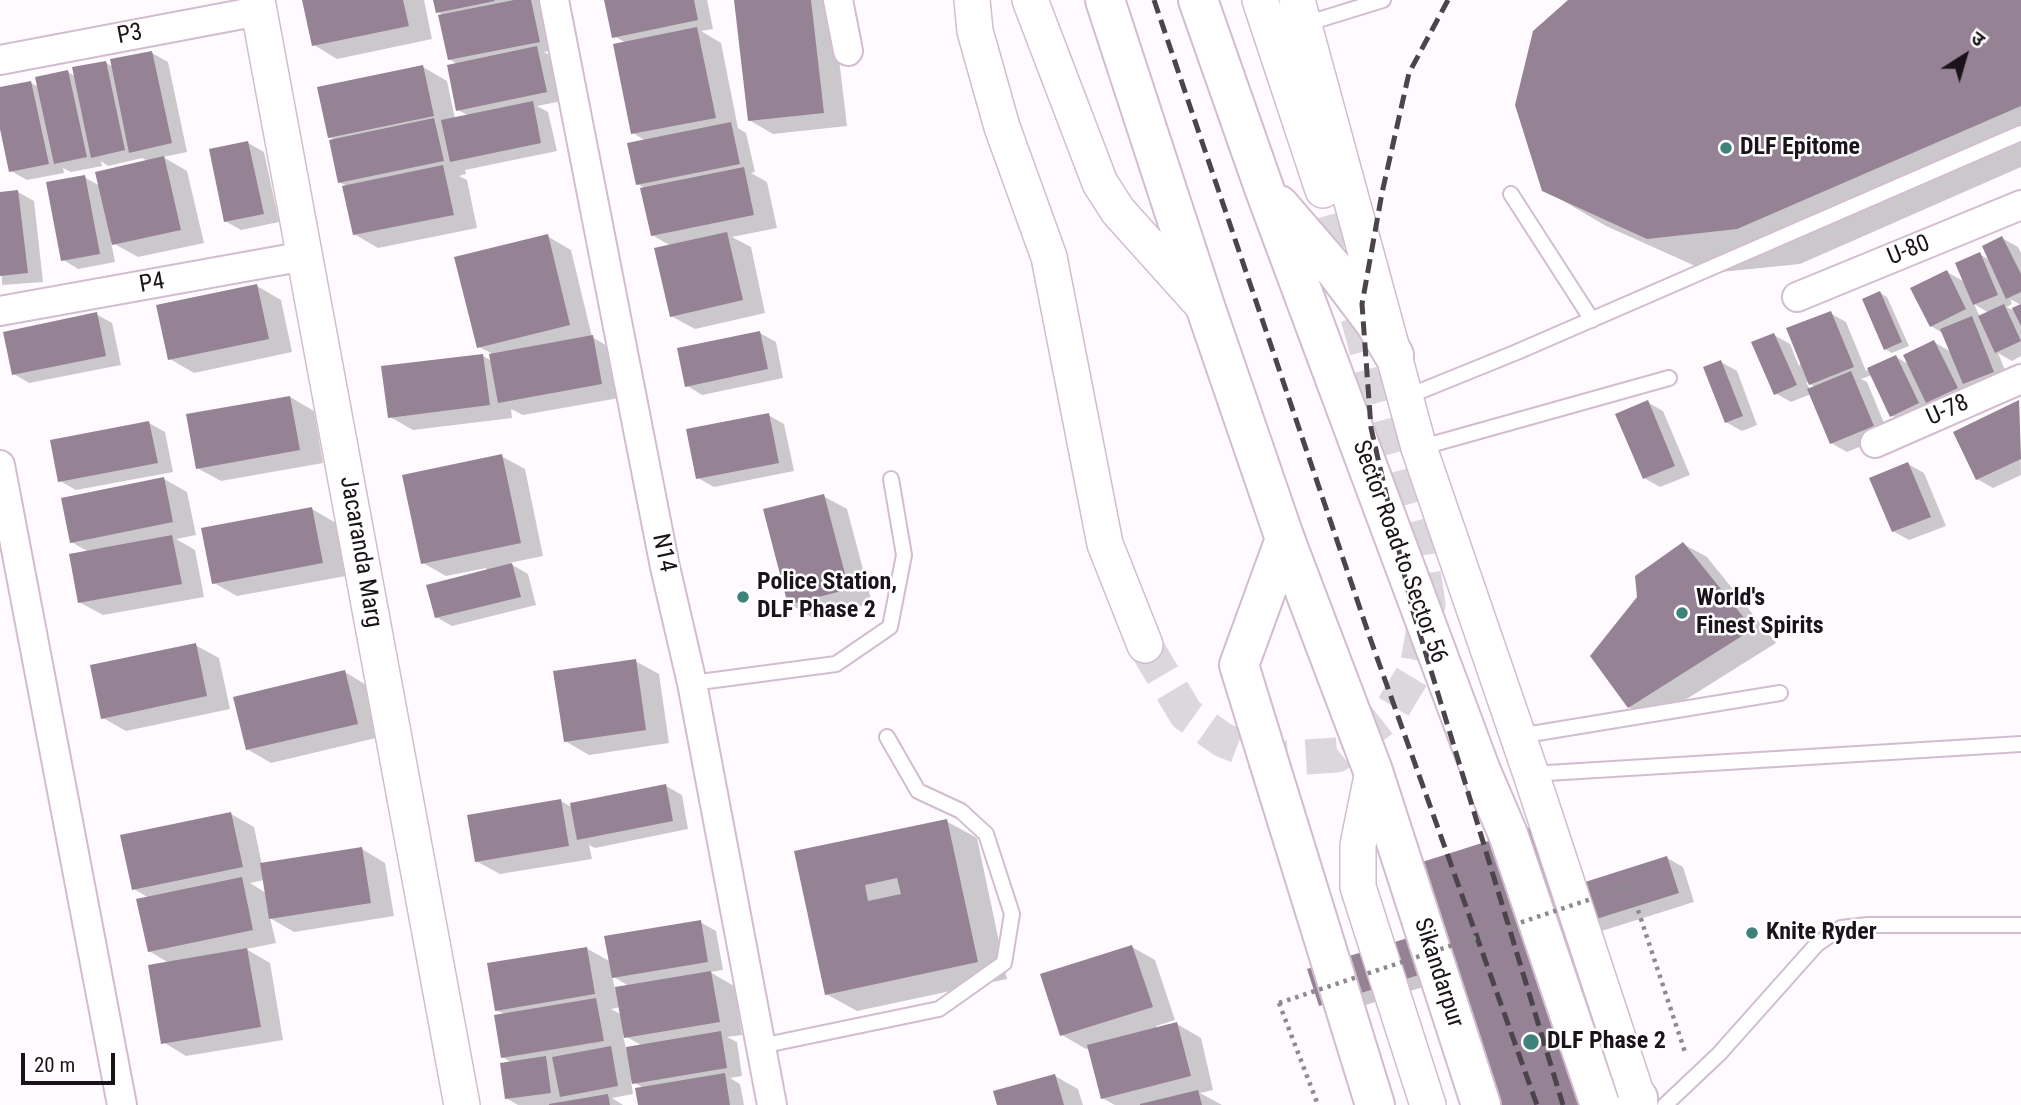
<!DOCTYPE html>
<html>
<head>
<meta charset="utf-8">
<style>
  body { margin:0 }
  #map { position:relative; width:2021px; height:1105px; overflow:hidden; background:#fefafe; font-family:"Roboto Condensed","Noto Sans Devanagari",sans-serif }
  canvas { display:block }
  .north { position:absolute; left:1930px; top:21px; width:70px; height:70px; -webkit-text-stroke:5px #fff; paint-order:stroke; rotate:37deg; font-size:19px; font-weight:700; line-height:28px; text-align:center; color:#1a131a }
  .north::after { content:''; display:block; margin:auto; width:24px; height:32px; background:#1a131a; clip-path:polygon(50% 0,100% 100%,50% 72%,0 100%) }
  .scale { position:absolute; left:21px; top:1053px; width:94px; height:32px; box-sizing:border-box; border:4px solid #1a131a; border-top:0; padding-left:9px; font-size:21px; line-height:24px; white-space:nowrap; color:#1a131a; -webkit-text-stroke:5px #fff; paint-order:stroke }
</style>
</head>
<body>
<div id="map">
<canvas width="2021" height="1105"></canvas>
<div class="north">उ</div>
<div class="scale">20 m</div>
</div>
<script>
const context = document.querySelector('canvas').getContext('2d');
context.lineJoin = 'round';
function paint(path, color) {
  context.fillStyle = color;
  context.fill(path, 'evenodd');
}
function toPath(rows) {
  const path = new Path2D();
  for (const r of rows) {
    path.moveTo(r[0], r[1]);
    for (let i = 2; i < r.length; i += 2) path.lineTo(r[i], r[i + 1]);
  }
  return path;
}
function trace(path, color, width, dash) {
  context.strokeStyle = color;
  context.lineWidth = width;
  context.lineCap = dash ? 'butt' : 'round';
  context.setLineDash(dash || []);
  context.stroke(path);
}
function drawText(font, color, halo, rows, align = 'center') {
  context.font = font + ' "Roboto Condensed",sans-serif';
  context.lineWidth = 5;
  context.setLineDash([]);
  context.textBaseline = 'middle';
  context.strokeStyle = halo;
  context.fillStyle = color;
  for (const [text, x, y, turn = 0] of rows) {
    context.save();
    context.translate(x, y);
    context.rotate((+turn || 0) * Math.PI / 180);
    context.textAlign = isNaN(turn) ? turn : align;
    if (halo) context.strokeText(text, 0, 0);
    context.fillText(text, 0, 0);
    context.restore();
  }
}
const shadow = toPath([
  [304,0,424,0,432,39,337,59,314,45],
  [435,0,555,0,555,50,544,52,553,57,562,101,537,106,548,112,557,151,465,170,466,174,459,176,467,180,477,228,378,248,354,234,347,186,339,182,335,140,329,137,423,67,447,81,455,119,469,116,458,110,459,65,449,59,444,16,438,12],
  [606,0,707,0,713,29,701,31,721,43,738,128,746,133,755,172,751,173,767,182,777,228,732,237,751,247,765,313,695,329,671,316,671,246,652,235,646,189,638,184,646,141,633,133,626,43,614,36],
  [736,0,832,0,847,126,773,134,749,120],
  [1571,0,2021,0,2021,167,1800,264,1711,273,1606,226,1543,189],
  [152,53,168,62,187,152,163,157,187,171,204,243,138,257,111,242,115,262,78,269,62,259,84,177,100,186,148,161,142,158,108,166,101,161,102,166,71,172,63,168,64,173,27,180,11,171,0,120,0,89,31,83,39,87,68,72,76,77,105,62,113,67],
  [248,143,264,152,279,222,241,230,225,221],
  [18,192,34,201,43,282,2,285,0,193],
  [547,236,571,250,592,337,616,351,625,397,523,415,511,409,512,418,413,430,390,417,483,356,492,361,491,353,479,347],
  [2002,238,2018,247,2021,253,2021,305,2010,299,2012,304,2006,307,2013,310,2021,306,2021,356,2012,361,1998,353,2009,380,1980,392,1966,385,1972,397,1943,411,1929,403,1934,412,1907,424,1891,415,1872,375,1861,379,1867,382,1889,435,1847,452,1831,443,1811,394,1791,402,1775,393,1774,335,1790,344,1799,366,1830,313,1846,322,1866,371,1896,357,1910,365,1934,342,1951,352,1944,334,1931,326,1947,272,1965,282,1979,254,1990,260],
  [1974,304,1989,313,1980,317],
  [1806,382,1816,387,1810,390],
  [257,286,281,300,292,352,194,373,170,359],
  [1880,293,1887,297,1909,346,1892,353,1885,349],
  [96,314,112,323,121,365,29,383,14,374],
  [760,333,776,342,783,378,702,395,686,385],
  [1721,362,1737,371,1757,425,1742,431,1726,422],
  [290,397,314,411,323,463,221,481,197,468],
  [1647,402,1663,411,1690,475,1660,487,1644,478],
  [2019,402,2021,475,1993,488,1977,479,1955,433],
  [768,415,784,424,794,471,714,487,698,478],
  [149,423,165,432,173,472,76,490,60,481],
  [501,456,525,469,543,556,509,563,528,574,536,605,452,626,436,617,487,571,486,568,446,576,423,563],
  [1908,464,1924,473,1946,526,1909,540,1893,531],
  [164,479,187,492,196,535,176,539,195,550,204,597,103,615,79,602,89,552,71,542],
  [823,496,847,509,872,603,813,618,790,604],
  [312,509,336,523,346,576,237,596,214,583],
  [1683,544,1707,557,1776,643,1653,720,1629,707],
  [195,645,219,658,230,709,126,731,103,718],
  [635,661,659,674,669,743,589,755,565,741],
  [345,672,368,686,380,737,271,763,247,749],
  [666,786,682,795,688,829,595,848,589,845,592,859,500,874,476,861,561,801,573,808],
  [231,814,254,827,262,865,362,849,385,863,394,916,294,932,270,918,276,943,246,949,270,963,283,1040,186,1056,163,1042,169,963,149,951,149,898,134,889],
  [264,880,266,893,250,883],
  [946,821,977,838,1007,979,857,1011,826,994,796,853],
  [1667,858,1683,867,1694,902,1337,1014,1321,1005,1442,929],
  [700,922,716,931,723,970,710,972,734,986,742,1035,727,1037,737,1042,742,1076,730,1078,740,1084,744,1105,640,1105,644,1088,631,1081,633,1094,612,1098,623,1105,518,1105,506,1098,512,1063,503,1057,506,1015,496,1010,586,948,611,962],
  [612,976,629,986,615,989],
  [621,1007,622,1015,611,1009],
  [623,1035,643,1046,626,1049],
  [1132,947,1155,960,1175,1020,1156,1026,1157,1029,1177,1024,1201,1038,1213,1090,1200,1093,1222,1105,1115,1105,1102,1098,1090,1048,1086,1049,1062,1035],
  [1055,1076,1078,1089,1083,1105,998,1105]
]);
const building = toPath([
  [302,0,403,0,409,26,312,46],
  [433,0,494,0,495,1,436,13],
  [514,0,531,0,540,42,448,60,438,15],
  [604,0,694,0,698,20,612,38],
  [734,0,811,0,824,113,748,121],
  [1568,0,2021,0,2021,106,1737,229,1647,239,1542,191,1515,105,1533,31],
  [697,27,716,118,631,134,613,44],
  [537,46,547,92,456,111,447,65],
  [152,51,172,143,129,153,110,59],
  [106,61,125,150,91,158,72,67],
  [423,65,434,116,328,138,317,87],
  [68,70,87,157,54,164,35,77],
  [31,81,49,164,9,172,0,129,0,87],
  [533,101,541,143,450,162,441,120],
  [434,118,444,161,338,183,329,140],
  [731,122,740,164,636,185,627,143],
  [248,141,264,214,224,222,209,149],
  [164,156,181,230,112,245,95,172],
  [443,165,454,215,353,235,342,186],
  [744,167,754,215,651,236,640,188],
  [85,175,100,254,61,261,46,182],
  [18,190,28,273,0,276,0,192],
  [727,232,743,300,670,317,654,248],
  [548,234,570,325,477,348,454,257],
  [2002,236,2021,274,2021,292,2006,299,1982,246],
  [1980,252,1998,295,1973,305,1955,263],
  [1947,270,1966,309,1930,327,1910,288],
  [257,284,269,339,168,360,156,305],
  [1880,291,1902,342,1884,350,1862,299],
  [2004,304,2021,341,1995,353,1978,316],
  [2021,304,2021,326,2012,308],
  [1831,311,1854,367,1809,385,1786,328],
  [97,312,106,356,12,375,3,332],
  [1972,316,1994,372,1963,384,1940,329],
  [760,331,768,369,685,387,677,348],
  [1774,333,1797,385,1774,395,1751,342],
  [593,335,602,384,498,403,489,354],
  [1934,340,1958,388,1926,403,1903,355],
  [483,354,490,405,388,418,381,366],
  [1896,355,1919,403,1890,417,1867,368],
  [1721,360,1743,416,1725,423,1703,367],
  [1851,371,1874,426,1830,444,1807,389],
  [290,396,300,450,196,469,186,414],
  [1648,400,1675,466,1643,479,1615,414],
  [2019,400,2021,459,1976,480,1953,432],
  [769,413,779,463,696,479,686,429],
  [149,421,158,463,58,482,50,440],
  [502,454,521,543,421,564,402,475],
  [1908,462,1931,517,1892,532,1869,478],
  [164,477,173,522,70,543,61,498],
  [824,494,849,589,788,605,763,509],
  [312,507,323,563,212,584,201,528],
  [172,535,182,584,78,603,69,554],
  [1683,542,1753,629,1628,708,1590,656,1637,597,1635,576],
  [512,563,521,597,435,618,426,585],
  [196,643,207,696,101,719,90,665],
  [636,659,646,730,564,742,553,671],
  [345,670,358,724,246,750,233,697],
  [666,784,673,821,577,840,570,803],
  [561,799,569,846,475,862,467,815],
  [231,812,243,867,132,890,120,835],
  [947,819,978,962,825,995,794,851],
  [897,878,901,894,868,901,865,885],
  [1542,824,1563,889,1667,856,1679,893,1574,926,1632,1105,1496,1105,1451,965,1319,1006,1307,969,1440,928,1419,863],
  [362,847,371,903,269,919,260,863],
  [242,877,253,930,148,952,136,899],
  [701,920,708,962,612,978,604,936],
  [1132,945,1153,1007,1060,1036,1040,974],
  [587,947,595,994,495,1011,487,963],
  [247,948,261,1027,161,1044,148,965],
  [711,971,720,1022,624,1038,615,987],
  [596,998,604,1041,501,1058,494,1015],
  [1177,1022,1191,1076,1101,1099,1087,1045],
  [721,1031,727,1068,632,1084,626,1047],
  [611,1046,618,1086,560,1097,552,1057],
  [546,1056,551,1093,505,1099,500,1063],
  [725,1073,730,1105,638,1105,635,1088],
  [1055,1074,1064,1105,997,1105,993,1091],
  [1198,1090,1202,1105,1140,1105,1140,1104],
  [608,1094,610,1105,549,1105,549,1104]
]);
const tertiaryTunnel = toPath([
  [1145,645,1186,714,1223,740,1272,759,1337,755,1389,714,1417,668,1428,604,1417,532,1323,190]
]);
const path = toPath([
  [1630,886,1686,1055],
  [1279,1003,1318,1105]
]);
const service = toPath([
  [1305,24,1383,0],
  [1511,194,1592,320],
  [1406,397,1517,352,2021,133],
  [1419,448,1669,378],
  [692,683,836,664,890,627,904,555,891,479],
  [1519,736,1780,693],
  [1531,774,2021,744],
  [761,1046,939,1009,1004,963,1012,914,986,834,961,811,918,791,887,737],
  [1665,1105,1719,1054,1817,944,1841,928,1868,925,2021,925]
]);
const minor = toPath([
  [554,0,665,567,692,683,772,1105],
  [838,0,848,51],
  [0,60,259,11],
  [1797,297,2021,205],
  [0,311,305,256],
  [1875,443,2021,379],
  [0,465,122,1105]
]);
const tertiary = toPath([
  [257,0,462,1105],
  [972,0,975,31,1002,127,1049,257,1105,544,1145,645],
  [1030,0,1100,183,1118,211,1206,309],
  [1260,0,1323,190],
  [1297,0,1419,448,1531,774,1640,1105],
  [1373,771,1358,845,1358,887,1428,1105]
]);
const secondary = toPath([
  [1105,0,1206,309,1285,539,1373,771,1481,1105],
  [1198,0,1264,188,1481,771,1508,834,1600,1105],
  [1279,205,1335,270,1375,323,1394,355],
  [1636,1105,1638,1098]
]);
const primary = toPath([
  [1285,539,1239,665,1375,1105]
]);
const rail = toPath([
  [1154,0,1370,638,1537,1105],
  [1448,0,1409,73,1382,193,1362,304,1371,428,1412,608,1563,1105]
]);
const pathBridge = toPath([
  [1279,1003,1630,886]
]);
const markers = [
  [1726,148,7,"#3e837a"],
  [743,597,7,"#3e837a"],
  [1682,613,7,"#3e837a"],
  [1752,933,7,"#3e837a"],
  [1531,1042,9,"#3e837a"]
];
const streetNames = [
  ["P3",130,35,-11],
  ["U-80",1909,251,-22],
  ["P4",152,284,-10],
  ["U-78",1948,411,-24],
  ["Jacaranda Marg",360,552,80],
  ["Sector Road to Sector 56",1399,552,70],
  ["N14",663,553,78],
  ["Sikandarpur",1438,973,72]
];
const poiNames = [
  ["DLF Epitome",1740,148],
  ["Police Station,",757,583],
  ["DLF Phase 2",757,611],
  ["World's",1696,599],
  ["Finest Spirits",1696,627],
  ["Knite Ryder",1766,933],
  ["DLF Phase 2",1547,1042]
];
paint(shadow, '#0003');
paint(building, '#958294');
trace(tertiaryTunnel, '#dcd7dc', 35, [35, 18]);
trace(service, '#d2bdd0', 18);
trace(minor, '#d2bdd0', 32);
trace(tertiary, '#d2bdd0', 38);
trace(secondary, '#d2bdd0', 42);
trace(primary, '#d2bdd0', 42);
trace(path, '#8e898e', 4.5, [3.5, 5]);
trace(service, '#fff', 14);
trace(minor, '#fff', 28);
trace(tertiary, '#fff', 35);
trace(secondary, '#fff', 38);
trace(primary, '#fff', 38);
trace(rail, '#4b454b', 5, [14, 7]);
trace(pathBridge, '#8e898e', 4.5, [3.5, 5]);
for (const [x, y, r, color] of markers) {
  const dot = new Path2D();
  dot.arc(x, y, r, 0, 2 * Math.PI);
  context.fillStyle = color;
  context.fill(dot);
  trace(dot, '#fff', 2.5);
}
drawText('24px', '#1a131a', '#fff', streetNames);
drawText('bold 24px', '#1a131a', '#fff', poiNames, 'left');
</script>
</body>
</html>
